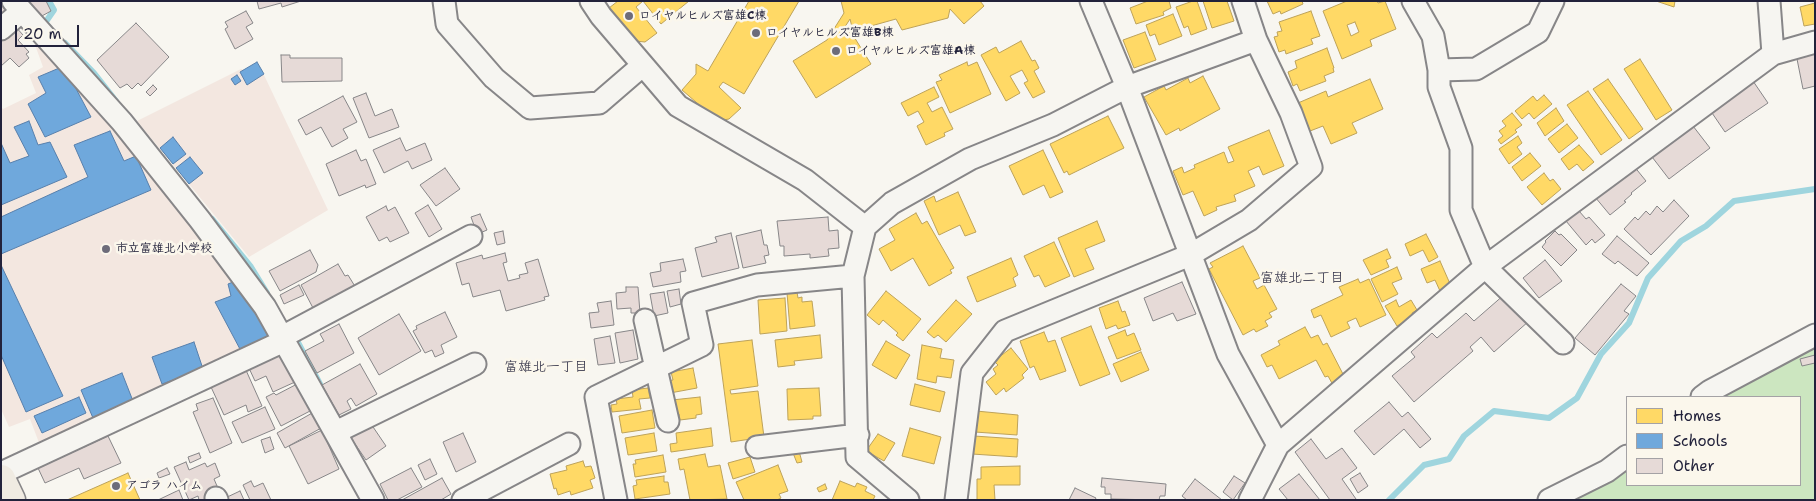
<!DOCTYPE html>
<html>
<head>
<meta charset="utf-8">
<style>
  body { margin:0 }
  #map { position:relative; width:1816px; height:501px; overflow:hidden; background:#f8f6f0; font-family:"Shantell Sans",sans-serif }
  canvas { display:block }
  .frame { position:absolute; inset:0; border:2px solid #22223b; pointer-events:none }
  .legend { position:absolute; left:1626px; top:396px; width:175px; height:90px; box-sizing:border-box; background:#fbf7ec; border:1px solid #a4a2a5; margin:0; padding:6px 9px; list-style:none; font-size:15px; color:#22223b }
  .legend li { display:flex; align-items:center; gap:10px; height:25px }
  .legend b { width:25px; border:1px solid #a4a2a5 }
  .scale { position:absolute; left:15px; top:25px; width:64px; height:22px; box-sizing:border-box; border:2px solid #22223b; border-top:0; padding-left:6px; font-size:15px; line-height:18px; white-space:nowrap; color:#22223b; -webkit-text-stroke:4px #fbf7ec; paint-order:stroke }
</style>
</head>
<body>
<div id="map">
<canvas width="1816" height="501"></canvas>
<div class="frame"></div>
<ul class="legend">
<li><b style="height:14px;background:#ffd966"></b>Homes</li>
<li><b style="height:14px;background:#6fa8dc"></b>Schools</li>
<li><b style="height:14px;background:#e6dad7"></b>Other</li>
</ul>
<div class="scale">20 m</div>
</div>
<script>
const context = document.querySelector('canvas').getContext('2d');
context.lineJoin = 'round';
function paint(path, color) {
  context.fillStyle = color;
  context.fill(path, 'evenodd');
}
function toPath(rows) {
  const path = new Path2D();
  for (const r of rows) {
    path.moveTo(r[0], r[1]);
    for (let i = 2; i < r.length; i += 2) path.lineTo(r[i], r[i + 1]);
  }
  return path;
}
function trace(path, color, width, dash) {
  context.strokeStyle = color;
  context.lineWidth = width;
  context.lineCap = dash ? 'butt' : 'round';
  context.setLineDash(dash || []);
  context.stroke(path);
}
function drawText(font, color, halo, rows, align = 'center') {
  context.font = font + ' "Shantell Sans","Klee One",sans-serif';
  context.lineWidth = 5;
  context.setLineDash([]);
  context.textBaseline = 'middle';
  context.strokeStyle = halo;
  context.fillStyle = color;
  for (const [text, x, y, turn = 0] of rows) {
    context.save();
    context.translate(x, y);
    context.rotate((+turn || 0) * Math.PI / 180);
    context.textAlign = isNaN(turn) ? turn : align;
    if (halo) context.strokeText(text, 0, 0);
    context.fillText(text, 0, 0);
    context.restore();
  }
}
const built = toPath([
  [29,28,105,110,275,338,41,448,30,419,9,427,1,409,1,107,3,109,36,93,29,75,43,67],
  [241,69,264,75,328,210,249,257,137,121]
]);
const green = toPath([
  [1815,341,1815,500,1567,500,1627,464,1627,485,1800,485,1800,397,1720,397]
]);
const homes = toPath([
  [618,1,689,1,661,24,643,1,636,7,657,33,645,42,635,41,609,8,618,1],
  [749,1,799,1,744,94,723,82,719,87,741,108,729,119,718,121,682,90,696,74,696,64,708,71,749,1],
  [841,1,980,1,984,6,964,24,950,9,948,18,902,30,896,19,853,31,850,19,839,36,851,32,871,64,816,98,793,61,827,40,844,13,841,1],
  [1148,1,1169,1,1171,8,1163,12,1164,15,1136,24,1130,8,1148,1],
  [1193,1,1197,1,1207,29,1191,35,1188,26,1184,28,1176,7,1193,1],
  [1203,1,1227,1,1234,21,1212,28,1203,1],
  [1267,1,1302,1,1303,4,1281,14,1280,11,1273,14,1267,1],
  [1347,1,1377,1,1378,3,1385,1,1396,29,1370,40,1372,46,1342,59,1323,11,1347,1],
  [1355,22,1359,32,1351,36,1347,25,1355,22],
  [1656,1,1675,1,1674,7,1656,1],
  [1815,3,1815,24,1804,26,1800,7,1815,3],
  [1311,11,1320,36,1311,39,1313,44,1286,54,1285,50,1279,52,1274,37,1278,36,1277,32,1282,31,1279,22,1311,11],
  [1173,14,1182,36,1159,45,1155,34,1150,36,1146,25,1173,14],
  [1145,32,1156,60,1134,68,1123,40,1145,32],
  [1021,41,1032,61,1035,60,1039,68,1034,71,1045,92,1033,98,1024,83,1028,81,1022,70,1010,76,1020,93,1006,101,981,55,996,47,999,53,1021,41],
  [1327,48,1334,68,1333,68,1334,72,1324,76,1326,81,1300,91,1297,84,1293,86,1288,72,1297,68,1295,61,1327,48],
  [1640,59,1672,110,1656,120,1624,69,1640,59],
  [967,62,968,66,977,62,991,94,950,113,936,82,942,80,939,75,967,62],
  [1203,76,1220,109,1180,131,1179,128,1166,135,1144,97,1164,86,1166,90,1188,78,1190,83,1203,76],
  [1370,79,1383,109,1352,123,1357,133,1331,144,1323,126,1310,131,1298,103,1326,91,1328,97,1370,79],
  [1608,79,1643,129,1629,139,1593,89,1608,79],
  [934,87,939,97,927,103,932,112,942,107,953,129,944,133,945,136,926,145,917,126,924,122,918,111,908,116,901,103,934,87],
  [1588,91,1622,140,1601,155,1567,105,1588,91],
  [1544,95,1552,104,1534,119,1529,113,1522,119,1515,111,1533,96,1537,101,1544,95],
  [1556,108,1564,121,1545,136,1537,123,1556,108],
  [1512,113,1522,125,1515,130,1517,132,1501,144,1498,140,1503,136,1499,131,1506,126,1502,121,1512,113],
  [1108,116,1124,148,1069,175,1067,171,1064,173,1050,144,1108,116],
  [1567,124,1578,138,1559,153,1548,139,1567,124],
  [1269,130,1284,166,1263,175,1259,166,1248,171,1255,186,1234,195,1236,201,1216,207,1217,210,1204,216,1193,191,1183,195,1173,171,1182,167,1184,173,1195,168,1194,165,1224,152,1228,163,1234,161,1228,147,1269,130],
  [1518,136,1522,143,1517,147,1522,154,1509,164,1499,149,1518,136],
  [1579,145,1594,162,1583,171,1577,164,1569,170,1561,159,1579,145],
  [1043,150,1063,192,1050,198,1044,185,1023,195,1009,166,1043,150],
  [1530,153,1541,166,1522,181,1512,167,1530,153],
  [1544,173,1550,181,1553,179,1561,189,1542,205,1527,187,1544,173],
  [958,192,976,232,965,236,960,225,939,235,924,201,934,196,936,202,958,192],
  [916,213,922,224,927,221,954,268,950,270,952,273,929,286,913,258,891,271,879,249,895,240,889,229,916,213],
  [1097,221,1105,241,1085,249,1094,269,1074,277,1058,238,1097,221],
  [1426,234,1438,257,1429,262,1423,250,1410,256,1405,244,1426,234],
  [1054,242,1070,276,1045,287,1039,275,1034,277,1024,256,1054,242],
  [1243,246,1260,278,1253,281,1257,289,1264,285,1277,309,1269,313,1272,317,1265,321,1268,326,1256,332,1254,329,1243,335,1209,269,1213,267,1210,263,1243,246],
  [1387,249,1391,258,1386,260,1389,267,1371,275,1363,260,1387,249],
  [1011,258,1018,275,1013,278,1016,286,977,302,967,277,1011,258],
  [1440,261,1451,286,1440,291,1435,280,1427,283,1421,269,1440,261],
  [1397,267,1402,279,1392,283,1398,294,1382,302,1371,279,1397,267],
  [1358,279,1360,283,1369,279,1386,315,1360,327,1356,318,1347,322,1350,328,1331,337,1321,315,1314,318,1311,310,1343,295,1339,287,1358,279],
  [886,291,921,319,903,341,896,335,898,333,883,320,879,325,867,315,886,291],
  [797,292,798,298,802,297,802,302,812,301,815,326,790,329,787,293,797,292],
  [785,298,787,331,760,334,758,300,785,298],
  [956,300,972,314,946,342,938,335,934,338,927,332,956,300],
  [1396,300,1399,307,1411,300,1417,310,1412,313,1414,317,1397,326,1385,306,1396,300],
  [1118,301,1122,312,1125,311,1130,325,1118,329,1116,325,1106,329,1099,308,1118,301],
  [1091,326,1110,374,1080,386,1061,338,1091,326],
  [1305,327,1311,338,1318,335,1323,345,1327,343,1345,378,1333,385,1328,376,1325,377,1316,360,1279,379,1272,365,1267,367,1261,355,1280,345,1278,341,1305,327],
  [1125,330,1127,336,1134,333,1141,350,1117,359,1108,337,1125,330],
  [1044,332,1048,342,1055,340,1066,371,1040,380,1034,366,1030,368,1020,341,1044,332],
  [820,335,822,358,794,361,795,365,778,367,775,340,820,335],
  [752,340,758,386,730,390,731,394,758,391,764,437,731,442,718,344,752,340],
  [886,341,910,355,896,379,872,365,886,341],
  [922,345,942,349,940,358,954,360,951,378,937,376,936,383,917,379,922,345],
  [1011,348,1028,369,1022,375,1024,378,1006,392,1004,388,996,395,986,382,996,374,993,369,998,365,994,361,1011,348],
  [1141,352,1149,370,1121,382,1113,364,1141,352],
  [693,368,697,388,670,393,668,381,673,380,671,372,693,368],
  [915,384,945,392,940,412,910,405,915,384],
  [648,388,650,398,639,399,641,409,612,412,611,405,617,404,616,399,633,397,632,390,648,388],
  [819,388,821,416,813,416,813,419,788,420,787,389,819,388],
  [700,397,702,414,696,415,696,418,680,420,679,414,674,415,672,400,700,397],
  [652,410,655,428,622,433,619,416,652,410],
  [976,411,1018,415,1017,435,975,432,976,411],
  [711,428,713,446,671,452,670,444,677,443,676,433,711,428],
  [910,428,941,437,934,464,902,456,910,428],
  [654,433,657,451,628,455,625,438,654,433],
  [878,434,895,443,884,461,866,451,878,434],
  [974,436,1018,439,1017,457,972,454,974,436],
  [799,451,802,462,797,463,793,453,799,451],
  [705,454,708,467,720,465,727,499,690,500,684,469,680,470,678,459,705,454],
  [663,455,666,472,635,477,633,464,636,464,635,460,663,455],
  [750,457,755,472,733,479,728,463,750,457],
  [583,461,585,467,591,466,595,478,590,480,593,488,571,495,570,491,558,495,556,488,554,489,550,474,567,470,566,466,583,461],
  [778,465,788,491,779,494,781,498,777,500,744,500,736,482,778,465],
  [1020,466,1020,485,994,485,995,500,977,500,977,479,981,479,981,467,1020,466],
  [128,473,140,500,67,500,128,473],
  [664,476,664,482,668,482,670,494,635,499,633,486,637,485,636,480,664,476],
  [840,481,855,487,857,483,867,487,865,491,875,496,873,500,832,500,840,481],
  [825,484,827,489,819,492,817,488,825,484]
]);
const schools = toPath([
  [257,62,264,74,247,85,240,72,257,62],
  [64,66,91,117,45,137,28,104,46,93,38,77,64,66],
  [237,75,241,81,235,85,231,79,237,75],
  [29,121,38,145,50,142,67,177,1,205,1,143,10,163,29,156,14,127,29,121],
  [110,131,124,161,136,156,151,190,1,254,1,217,88,177,74,145,110,131],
  [173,137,186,154,173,164,160,148,173,137],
  [190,157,203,173,189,184,176,168,190,157],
  [1,265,63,396,26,412,1,355,1,265],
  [238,280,272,337,241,351,215,302,231,296,228,284,238,280],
  [194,342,203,369,162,384,152,357,194,342],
  [122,373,133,401,93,418,81,390,122,373],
  [79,397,86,413,42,433,34,416,79,397]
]);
const stream = toPath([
  [49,1,54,10,45,23,49,27],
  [65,43,94,73,116,101],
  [212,219,251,267,267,293],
  [294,335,320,384],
  [1389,500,1424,465,1449,459,1464,436,1494,411,1549,418,1577,398,1601,354,1629,323,1648,278,1681,241,1706,226,1734,201,1815,189]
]);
const building = toPath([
  [24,1,46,1,51,11,40,17,24,1],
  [257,1,301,1,282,7,281,3,259,9,257,1],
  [1,5,8,12,1,18,1,5],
  [246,11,253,23,246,27,253,39,235,49,225,29,228,27,225,22,246,11],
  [136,23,169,57,141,86,138,83,132,89,127,84,120,88,97,60,136,23],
  [15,26,23,35,18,40,29,52,26,54,29,58,19,67,10,58,1,66,1,38,15,26],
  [1815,51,1815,86,1803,89,1796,54,1815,51],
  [281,55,290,55,290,58,342,58,342,81,282,82,281,55],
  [1753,81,1768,103,1725,132,1710,110,1753,81],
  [153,85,157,89,150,96,146,92,153,85],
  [366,93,375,116,392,109,399,127,369,138,353,98,366,93],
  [343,96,357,122,343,129,348,138,332,147,321,127,306,135,298,120,343,96],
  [1693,126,1710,148,1669,179,1649,153,1693,126],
  [400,138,406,151,425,143,432,160,412,169,408,161,384,173,373,150,400,138],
  [356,150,361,161,366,159,376,184,366,188,365,185,339,196,326,164,356,150],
  [1633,165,1646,181,1631,193,1632,194,1624,201,1626,202,1610,215,1595,197,1633,165],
  [445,168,460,189,436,206,420,185,445,168],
  [1674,200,1689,216,1651,255,1624,229,1635,217,1638,220,1646,211,1650,215,1657,206,1663,212,1674,200],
  [428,205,442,229,429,237,415,213,428,205],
  [386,206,388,211,395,207,409,233,390,242,387,237,379,241,366,217,386,206],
  [1579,211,1586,219,1589,217,1605,235,1595,243,1592,239,1586,245,1566,221,1579,211],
  [480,214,487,230,473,236,475,228,471,217,480,214],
  [828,217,829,231,838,230,839,248,828,249,829,256,810,258,810,254,784,256,784,246,780,246,777,221,828,217],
  [761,230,764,245,767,245,769,255,764,256,766,263,743,268,736,236,761,230],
  [503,231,505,243,497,245,494,233,503,231],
  [1555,231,1559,235,1561,234,1577,250,1561,266,1542,247,1546,242,1545,241,1555,231],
  [731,233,739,268,702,277,695,248,717,242,715,237,731,233],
  [1617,236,1649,263,1637,276,1618,261,1615,264,1602,254,1617,236],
  [310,250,318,265,316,272,280,291,269,271,310,250],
  [505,253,507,262,503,263,508,281,520,278,519,275,528,273,525,263,538,259,549,296,544,297,545,300,506,311,500,290,473,297,469,283,462,285,456,263,482,255,483,259,505,253],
  [683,259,686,271,680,272,681,282,653,287,650,273,661,271,660,263,683,259],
  [1545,260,1562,281,1539,298,1523,278,1545,260],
  [338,264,345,276,348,275,356,288,313,308,301,285,338,264],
  [1182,282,1196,314,1177,321,1173,313,1153,321,1144,298,1182,282],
  [1621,284,1636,296,1624,311,1629,314,1595,355,1575,338,1621,284],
  [299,285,304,295,284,304,280,295,299,285],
  [626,287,638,287,640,313,631,313,631,308,617,309,616,293,626,292,626,287],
  [679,289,681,304,670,307,667,291,679,289],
  [664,292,668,313,654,316,650,294,664,292],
  [1505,294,1529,321,1494,352,1481,337,1470,347,1473,351,1414,402,1392,376,1415,357,1411,352,1432,333,1437,338,1466,313,1474,321,1505,294],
  [611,301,614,325,591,328,589,313,599,312,597,303,611,301],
  [445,312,457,337,441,345,444,353,435,357,432,350,425,353,413,331,417,329,416,326,445,312],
  [399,314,421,351,379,375,358,338,399,314],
  [339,324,354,353,317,373,305,351,324,341,320,334,339,324],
  [633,330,638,359,620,363,615,333,633,330],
  [610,336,615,363,598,365,594,339,610,336],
  [280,351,295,382,273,392,266,376,255,381,248,366,280,351],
  [1815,355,1815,363,1802,366,1800,359,1815,355],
  [360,364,377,394,356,406,351,398,347,401,351,409,339,415,322,385,360,364],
  [245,368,262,406,248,412,246,405,224,415,211,387,214,386,212,382,245,368],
  [299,383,312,410,281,426,266,397,274,393,276,395,299,383],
  [213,398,232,443,210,453,193,412,198,410,196,404,213,398],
  [1389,402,1402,417,1408,412,1431,439,1420,448,1404,429,1374,455,1354,431,1389,402],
  [265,407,275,429,242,443,232,422,265,407],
  [314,412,323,427,285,448,277,433,314,412],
  [369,421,386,446,366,460,349,435,369,421],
  [322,430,339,469,308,484,289,446,322,430],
  [463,433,476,462,456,472,443,442,463,433],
  [108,436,121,463,84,479,79,468,45,483,38,468,108,436],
  [270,437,274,449,265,453,261,440,270,437],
  [1311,439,1326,459,1342,448,1357,468,1342,479,1356,499,1355,500,1330,500,1295,452,1311,439],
  [199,453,201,458,190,463,188,457,199,453],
  [430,459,437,474,425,480,418,465,430,459],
  [186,462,189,470,205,463,207,467,215,463,220,476,214,479,220,493,203,500,199,500,198,496,189,500,174,467,186,462],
  [167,468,170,474,159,478,157,473,167,468],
  [411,468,422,487,397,500,388,500,380,484,411,468],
  [1360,473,1368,486,1358,493,1350,479,1360,473],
  [1299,474,1320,500,1288,500,1279,489,1299,474],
  [1234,476,1245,483,1233,500,1223,492,1234,476],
  [442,478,451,494,441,500,402,500,442,478],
  [1102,478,1166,484,1165,496,1160,496,1159,500,1111,499,1111,494,1105,494,1105,487,1101,487,1102,478],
  [1195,479,1222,500,1187,500,1182,496,1195,479],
  [251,481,254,487,263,483,271,500,250,500,243,485,251,481],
  [1075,488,1096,498,1095,500,1069,500,1075,488],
  [179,490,183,500,158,500,179,490],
  [240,491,244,500,221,500,240,491]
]);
const minor = toPath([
  [13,1,122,122,200,220,265,307,373,500],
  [444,1,447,24,494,78,530,108,599,103,643,65],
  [591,1,601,16,678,106,805,180,865,227],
  [1091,1,1127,87,1228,354,1278,445],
  [1413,1,1433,36,1439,70,1439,87,1461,148,1461,210,1485,267,1563,343],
  [1769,1,1773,54],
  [1,29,22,11],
  [1439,70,1476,69,1538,32,1553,1],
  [645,320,668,421],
  [282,337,471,236],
  [1702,397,1710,391,1815,335],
  [336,432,475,364],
  [757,447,858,435],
  [1,473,284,341],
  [216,498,217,500],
  [463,500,569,444],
  [616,500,596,397,702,345,693,303,757,285,853,276],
  [908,500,857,457,853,276,865,227,892,203,970,159,1053,125,1127,87,1256,40],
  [956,500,972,373,1005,331,1190,255,1249,220,1311,167,1291,113,1256,40,1243,1],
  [1250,500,1278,445,1485,267,1773,54,1815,42],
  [1549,500,1607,471,1627,456]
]);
const major = toPath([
  [1,479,11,500]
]);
const markers = [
  [629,16,5,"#6d6c7a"],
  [756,33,5,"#6d6c7a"],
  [836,51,5,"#6d6c7a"],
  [106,249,5,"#6d6c7a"],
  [116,486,5,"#6d6c7a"]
];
const poiNames = [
  ["ロイヤルヒルズ富雄C棟",639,16],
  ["ロイヤルヒルズ富雄B棟",766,33],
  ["ロイヤルヒルズ富雄A棟",846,51],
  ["市立富雄北小学校",116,249],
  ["アゴラ ハイム",126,486]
];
const neighbourhoodNames = [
  ["富雄北二丁目",1302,278],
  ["富雄北一丁目",546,367]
];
paint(built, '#f3e7e0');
paint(green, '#cce6c0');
paint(homes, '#ffd966');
trace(homes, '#bda259', 1);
paint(schools, '#6fa8dc');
trace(schools, '#5880ac', 1);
trace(stream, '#9fd5de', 6);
paint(building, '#e6dad7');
trace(building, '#878688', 1);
trace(minor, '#878688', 25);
trace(major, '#878688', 31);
trace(minor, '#f6f5f1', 21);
trace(major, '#f0ebe2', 28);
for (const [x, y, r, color] of markers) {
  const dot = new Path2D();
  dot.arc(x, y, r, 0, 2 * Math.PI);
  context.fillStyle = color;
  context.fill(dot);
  trace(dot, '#fbf7ec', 2);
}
drawText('bold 12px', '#22223b', '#fbf7ec', poiNames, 'left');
drawText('14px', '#22223b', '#fbf7ec', neighbourhoodNames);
</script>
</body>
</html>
